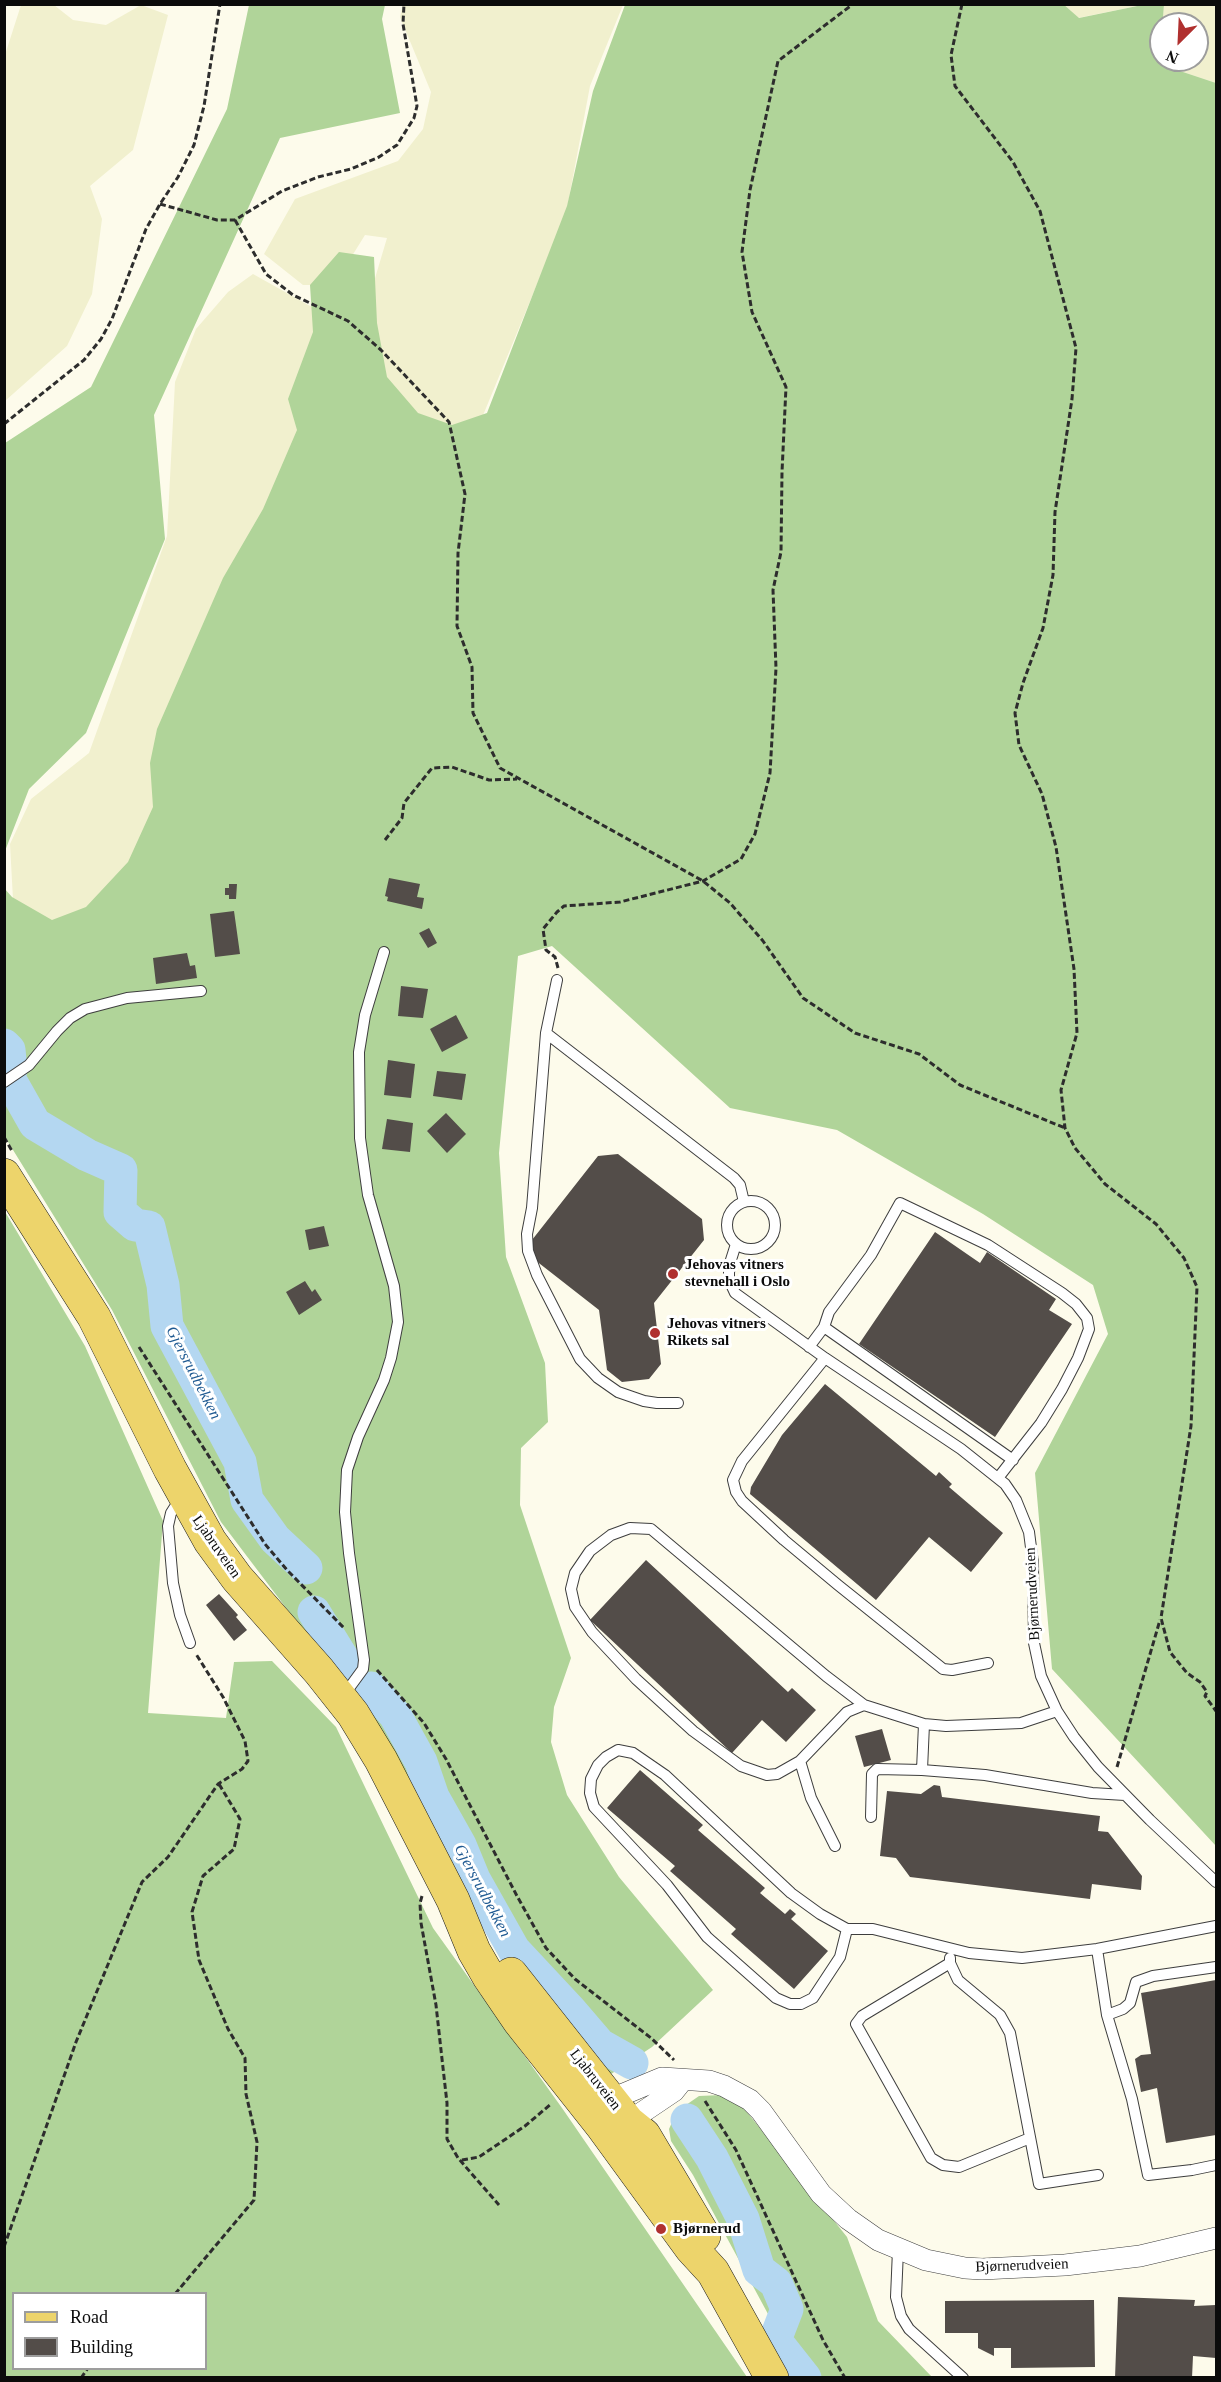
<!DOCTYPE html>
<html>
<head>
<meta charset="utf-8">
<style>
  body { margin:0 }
  #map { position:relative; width:1221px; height:2382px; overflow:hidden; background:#fdfbeb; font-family:"Times New Roman",serif }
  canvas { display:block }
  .frame { position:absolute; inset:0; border:6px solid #0b0b0b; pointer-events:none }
  .legend { position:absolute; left:12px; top:2292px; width:195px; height:78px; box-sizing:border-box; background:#fff; border:2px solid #9d9d9d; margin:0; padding:8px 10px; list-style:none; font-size:18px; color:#0b0b0b }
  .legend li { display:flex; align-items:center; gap:12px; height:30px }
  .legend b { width:30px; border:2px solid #9d9d9d }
  .north { position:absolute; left:1149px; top:12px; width:60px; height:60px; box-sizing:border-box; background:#fff; border:2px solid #9d9d9d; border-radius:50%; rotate:204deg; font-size:16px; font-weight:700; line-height:24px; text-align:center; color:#0b0b0b }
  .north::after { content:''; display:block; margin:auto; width:21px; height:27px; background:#b0302f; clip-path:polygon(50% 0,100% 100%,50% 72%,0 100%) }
</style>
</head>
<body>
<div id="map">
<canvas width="1221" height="2382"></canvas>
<div class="frame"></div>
<ul class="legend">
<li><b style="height:8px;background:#edd46b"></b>Road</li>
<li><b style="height:16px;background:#534d49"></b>Building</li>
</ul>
<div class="north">N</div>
</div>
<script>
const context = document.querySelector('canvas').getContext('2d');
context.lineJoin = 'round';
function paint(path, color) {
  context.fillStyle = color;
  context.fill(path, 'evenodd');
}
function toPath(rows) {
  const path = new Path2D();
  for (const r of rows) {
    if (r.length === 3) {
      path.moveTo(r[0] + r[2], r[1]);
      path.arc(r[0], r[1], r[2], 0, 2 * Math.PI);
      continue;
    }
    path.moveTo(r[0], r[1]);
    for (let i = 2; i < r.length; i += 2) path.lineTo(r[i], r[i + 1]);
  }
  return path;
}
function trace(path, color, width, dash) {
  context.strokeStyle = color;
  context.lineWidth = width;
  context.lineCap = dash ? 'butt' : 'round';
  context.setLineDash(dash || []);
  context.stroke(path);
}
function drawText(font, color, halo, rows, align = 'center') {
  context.font = font + ' "Times New Roman",serif';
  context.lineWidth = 6;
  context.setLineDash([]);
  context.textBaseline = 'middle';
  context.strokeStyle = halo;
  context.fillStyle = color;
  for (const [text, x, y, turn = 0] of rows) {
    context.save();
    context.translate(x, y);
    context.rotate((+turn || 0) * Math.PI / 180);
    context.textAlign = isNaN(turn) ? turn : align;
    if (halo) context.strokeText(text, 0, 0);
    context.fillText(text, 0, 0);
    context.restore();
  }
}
const farmland = toPath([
  [21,5,54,5,73,20,106,25,141,5,168,15,133,150,90,186,102,219,92,294,67,346,5,401,4,58],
  [403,5,623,5,590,86,566,214,479,425,416,428,359,332,387,238,365,235,334,285,303,285,264,254,295,199,398,161,423,129,431,92,400,17],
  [1063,5,1142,5,1078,18],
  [1164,5,1216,5,1216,83,1159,64,1161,38,1161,60,1197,60,1197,24,1162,24],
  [253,274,335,320,328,347,162,810,129,864,78,927,14,918,10,844,31,799,89,753,167,536,175,382,196,329,228,292]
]);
const forest = toPath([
  [1063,4,1079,18,1142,5,1164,5,1159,64,1216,83,1216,1846,1052,1669,1035,1473,1108,1334,1093,1285,983,1214,837,1130,730,1108,552,946,518,956,499,1153,506,1257,545,1363,548,1422,521,1448,520,1505,571,1658,554,1707,551,1742,567,1795,619,1877,713,1990,652,2047,605,2078,537,1989,466,1905,302,1629,221,1522,112,1310,5,1137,4,888,12,897,52,920,86,907,128,862,153,807,150,763,157,729,223,578,263,509,297,430,288,399,313,332,310,285,339,252,374,257,377,323,387,377,418,413,452,425,487,413,567,206,593,91,625,5],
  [249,5,385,5,382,19,400,113,280,138,154,415,165,539,86,733,29,789,5,851,5,443,91,387,227,109],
  [4,1210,85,1346,163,1521,148,1713,226,1718,234,1662,272,1661,336,1727,433,1928,562,2108,747,2377,5,2377],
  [14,2294,206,2294,206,2368,14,2368],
  [722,2095,743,2107,847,2237,878,2321,932,2377,802,2377,693,2175,671,2141,669,2129,675,2116,686,2105,699,2096]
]);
const river = toPath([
  [4,1045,9,1050,11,1070],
  [13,1085,35,1124,87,1155,121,1170,120,1212,135,1225,149,1227,163,1285,167,1326,240,1462,247,1500,275,1539,306,1568],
  [314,1612,351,1672],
  [371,1688,395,1715,421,1762,433,1797,460,1845,474,1879,514,1950,570,2010,600,2045,632,2063],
  [687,2120,712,2158,743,2219,759,2270,776,2283,787,2309,775,2340,805,2378]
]);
const building = toPath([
  [389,878,420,884,417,897,424,898,422,909,387,901,388,897,385,896],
  [229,884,237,884,236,899,229,899,229,895,225,895,225,888,229,888],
  [234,911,240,954,215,957,210,914],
  [429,928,437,943,428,948,419,933],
  [187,953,190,966,195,965,197,978,156,984,153,958],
  [401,986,428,989,423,1018,398,1016],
  [456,1015,468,1038,442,1052,430,1029],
  [388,1060,415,1064,411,1098,384,1095],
  [437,1071,466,1074,462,1100,433,1096],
  [446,1113,466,1134,447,1153,427,1131],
  [387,1119,413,1123,410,1152,382,1149],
  [618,1154,702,1219,704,1240,654,1303,661,1364,649,1379,622,1382,607,1370,599,1310,535,1260,532,1240,598,1156],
  [324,1226,329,1246,309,1250,305,1230],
  [935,1232,980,1263,987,1252,1056,1299,1049,1310,1072,1324,995,1437,859,1344],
  [305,1281,312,1292,315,1289,322,1300,299,1315,286,1292],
  [825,1384,936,1476,939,1472,952,1484,949,1487,1003,1533,971,1572,929,1537,876,1600,750,1494,751,1487,782,1435],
  [646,1560,788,1692,792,1688,816,1710,786,1742,762,1720,732,1753,590,1620],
  [219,1594,238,1615,236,1617,247,1630,234,1641,206,1605],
  [882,1729,891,1760,864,1767,855,1736],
  [640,1770,703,1825,698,1830,765,1888,760,1893,785,1914,790,1909,796,1914,791,1919,828,1951,794,1989,731,1934,736,1929,670,1871,675,1866,607,1808],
  [934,1785,940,1786,942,1797,1100,1816,1098,1831,1108,1832,1142,1876,1141,1890,1092,1884,1090,1899,910,1877,896,1858,880,1856,887,1791,921,1794],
  [1216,1980,1216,2135,1166,2143,1157,2088,1141,2092,1135,2059,1141,2055,1151,2054,1141,1993],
  [1118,2297,1195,2300,1194,2306,1216,2305,1216,2358,1193,2356,1192,2378,1115,2378],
  [1094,2300,1095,2367,1011,2368,1011,2348,994,2348,994,2356,978,2348,978,2333,945,2333,945,2301]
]);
const path = toPath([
  [962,4,951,55,955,86,1013,162,1040,211,1076,348,1072,399,1055,512,1053,575,1043,628,1023,683,1015,713,1019,745,1042,794,1056,847,1074,969,1077,1033,1061,1090,1065,1128,1075,1148,1105,1184,1156,1224,1184,1258,1197,1287,1191,1426,1161,1618,1170,1652,1187,1673,1200,1682,1207,1692,1205,1696,1216,1711],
  [160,204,217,220,235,220,282,191,318,177,351,169,379,157,397,145,414,118,417,106,403,24,404,4],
  [235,220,266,274,293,295,348,321,381,350,449,422,465,494,458,553,457,626,472,667,473,713,500,768,703,881,730,903,763,941,803,998,855,1033,919,1054,960,1085,1065,1128],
  [4,424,84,360,101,339,112,319,146,229,160,204,178,177,194,145,204,106,220,4],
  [385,840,402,818,404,803,432,768,452,767,489,780,517,779],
  [558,968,555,957,546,950,543,929,557,912,564,906,620,902,703,881,741,859,755,834,770,773,776,668,773,590,781,552,782,472,786,387,752,312,742,252,750,190,778,61,853,4],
  [4,1137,12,1151],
  [139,1347,265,1544,287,1570,345,1629],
  [377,1670,424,1723,446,1759,517,1896,546,1948,575,1979,651,2038,674,2060],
  [1117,1767,1160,1620],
  [422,1896,420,1903,421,1923,436,2005,442,2059,447,2103,447,2139,458,2158,499,2205],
  [705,2101,736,2150,823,2340,845,2378],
  [462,2160,479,2157,525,2126,551,2104],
  [4,2247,76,2042,142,1882,168,1857,218,1784,242,1769,248,1761,245,1741,223,1697,196,1654],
  [175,2294,254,2200,257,2142,246,2094,245,2058,228,2029,199,1960,192,1912,203,1876,234,1849,240,1819,219,1784],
  [81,2378,88,2368]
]);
const service = toPath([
  [557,980,546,1033,532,1208,527,1234,528,1251,537,1275,580,1359,598,1378,618,1392,644,1401,657,1403,678,1403],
  [546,1033,734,1178,740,1185,744,1202],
  [4,1082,29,1065,57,1031,70,1018,85,1009,127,998,201,991],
  [751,1225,24],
  [736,1244,730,1263,729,1273,729,1280,735,1293,825,1358,961,1449,1005,1484,1016,1500,1029,1532,1033,1563,1034,1643,1041,1676,1057,1711,1074,1737,1098,1767,1150,1820,1216,1882],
  [824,1327,1013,1460],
  [809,1347,824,1327,829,1312,871,1255,900,1203,988,1245,1062,1293,1076,1304,1087,1318,1089,1329,1078,1358,1062,1389,1041,1423,998,1478],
  [825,1358,742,1461,733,1480,736,1492,742,1501,784,1540,838,1585,943,1669,952,1670,988,1663],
  [180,1499,171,1513,168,1526,173,1583,180,1615,190,1643],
  [344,1695,363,1669,364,1660,349,1553,345,1512,347,1470,358,1437,384,1380,391,1358,398,1322,394,1286,368,1195,360,1138,359,1052,365,1015,384,952],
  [864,1705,847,1712,800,1761,777,1774,767,1775,741,1766,693,1731,636,1679,592,1632,575,1607,571,1589,575,1573,590,1551,611,1535,630,1528,651,1529,826,1676,864,1705,924,1724,946,1726,1021,1723,1057,1711],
  [800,1761,811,1798,835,1846],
  [922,1770,924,1724],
  [871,1817,872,1774,877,1769,922,1770,985,1775,1092,1793,1125,1795],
  [847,1929,840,1957,813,1998,801,2004,790,2004,776,1998,707,1937,667,1885,594,1807,590,1793,591,1779,598,1765,606,1757,618,1750,633,1753,665,1775,791,1893,820,1914,847,1929,873,1929,969,1953,1022,1958,1097,1949,1216,1926],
  [1097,1949,1107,2015,1132,2099,1148,2175,1192,2170,1216,2165],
  [950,1958,950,1963,958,1980,1000,2015,1010,2033,1039,2184,1098,2175],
  [950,1963,862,2016,856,2024,931,2158,943,2165,959,2167,1030,2138],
  [1107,2015,1123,2009,1130,2003,1136,1982,1153,1976,1216,1967],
  [898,2250,896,2297,901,2316,909,2329,963,2378]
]);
const minor = toPath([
  [682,2081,674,2091,628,2122,615,2125,602,2126,607,2113,619,2096,662,2078,709,2081,724,2086,750,2100,761,2111,821,2194,848,2219,878,2240,926,2260,965,2268,982,2269,1065,2265,1140,2256,1216,2238]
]);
const primary = toPath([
  [4,1175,94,1317,170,1469,210,1541,237,1578,319,1671,353,1714,381,1760,453,1900,474,1951,489,1977,519,2021,602,2126,691,2248,713,2272,772,2378],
  [511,1974,628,2122,644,2135,704,2236]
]);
const markers = [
  [673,1274,6,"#b0302f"],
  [655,1333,6,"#b0302f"],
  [661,2229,6,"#b0302f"]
];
const poiNames = [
  ["Jehovas vitners",685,1265],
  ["stevnehall i Oslo",685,1282],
  ["Jehovas vitners",667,1324],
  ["Rikets sal",667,1341],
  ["Bjørnerud",673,2229]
];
const streetNames = [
  ["Ljabruveien",216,1547,55],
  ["Bjørnerudveien",1033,1594,-93],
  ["Ljabruveien",595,2080,52],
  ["Bjørnerudveien",1022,2266,-2]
];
const waterNames = [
  ["Gjersrudbekken",193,1373,63],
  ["Gjersrudbekken",482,1891,62]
];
paint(farmland, '#f1f0ce');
paint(forest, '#b0d499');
trace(river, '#b4d7f1', 33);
paint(building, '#534d49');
trace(service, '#3e3e3e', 12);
trace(minor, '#3e3e3e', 22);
trace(primary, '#1c1c1c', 34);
trace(path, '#2d2d2d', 3, [6, 3]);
trace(service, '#fff', 10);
trace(minor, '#fff', 21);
trace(primary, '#edd46b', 33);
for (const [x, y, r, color] of markers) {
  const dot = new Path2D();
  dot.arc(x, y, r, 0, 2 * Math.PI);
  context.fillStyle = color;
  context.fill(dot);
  trace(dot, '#fff', 2);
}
drawText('bold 15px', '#0b0b0b', '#fff', poiNames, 'left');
drawText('15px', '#0b0b0b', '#fff', streetNames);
drawText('italic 16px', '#1f5a92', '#fff', waterNames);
</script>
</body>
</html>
